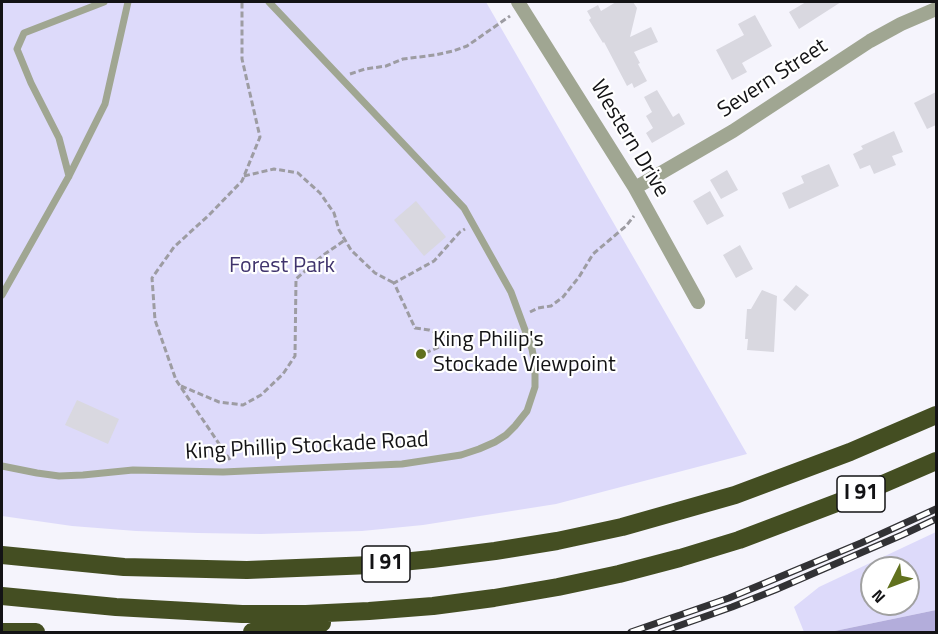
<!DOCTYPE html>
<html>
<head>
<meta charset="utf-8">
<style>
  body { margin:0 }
  #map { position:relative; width:938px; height:634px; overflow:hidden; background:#f5f4fc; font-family:"Titillium Web",sans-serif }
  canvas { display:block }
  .frame { position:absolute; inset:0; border:3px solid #131315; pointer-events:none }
  .north { position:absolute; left:860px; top:556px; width:60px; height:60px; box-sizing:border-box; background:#fff; border:2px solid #a1a1a1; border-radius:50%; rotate:228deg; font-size:16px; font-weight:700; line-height:24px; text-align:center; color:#131315 }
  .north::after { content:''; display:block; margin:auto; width:21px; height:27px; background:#61711e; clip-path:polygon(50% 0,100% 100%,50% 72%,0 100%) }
</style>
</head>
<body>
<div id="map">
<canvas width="938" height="634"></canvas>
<div class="frame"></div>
<div class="north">N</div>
</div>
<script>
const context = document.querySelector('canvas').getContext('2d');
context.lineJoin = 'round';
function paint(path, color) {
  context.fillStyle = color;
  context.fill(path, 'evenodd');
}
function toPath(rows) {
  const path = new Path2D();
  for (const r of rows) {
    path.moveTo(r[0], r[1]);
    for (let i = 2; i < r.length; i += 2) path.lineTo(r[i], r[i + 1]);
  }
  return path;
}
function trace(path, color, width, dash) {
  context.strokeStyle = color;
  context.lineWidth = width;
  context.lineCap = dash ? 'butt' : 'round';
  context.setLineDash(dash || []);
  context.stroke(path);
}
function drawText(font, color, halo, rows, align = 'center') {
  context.font = font + ' "Titillium Web",sans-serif';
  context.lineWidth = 4.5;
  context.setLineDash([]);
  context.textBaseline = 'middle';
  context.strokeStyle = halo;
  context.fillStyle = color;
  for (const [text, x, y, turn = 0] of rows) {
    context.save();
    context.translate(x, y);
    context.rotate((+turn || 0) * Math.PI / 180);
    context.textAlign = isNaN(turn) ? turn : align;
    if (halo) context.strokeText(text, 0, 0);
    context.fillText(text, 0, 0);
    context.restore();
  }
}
const green = toPath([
  [2,2,486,2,747,454,556,504,423,525,362,531,261,534,198,533,136,531,72,526,2,516],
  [936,532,936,610,830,632,804,632,794,607,819,587],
  [872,568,908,568,908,604,872,604]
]);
const forest = toPath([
  [936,610,936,632,830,632]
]);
const building = toPath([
  [616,2,633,2,637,8,630,37,651,27,658,42,634,52,640,63,638,64,647,81,634,88,632,83,627,86,604,42,603,43,589,20,591,18,587,11,598,5,601,11],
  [806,2,841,2,799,29,789,12],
  [755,15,772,46,742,63,747,72,732,80,716,50,744,35,738,24],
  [657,90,673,117,679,113,685,124,652,143,646,133,653,128,646,116,652,112,644,97],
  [936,92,936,125,927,129,914,103],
  [894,131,903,152,892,156,896,165,874,174,870,165,860,169,853,154,863,149,861,146],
  [829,164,839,186,789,209,782,193,804,183,801,176],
  [727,170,738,190,721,199,710,180],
  [710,191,724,216,707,225,693,201],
  [416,201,446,237,424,256,394,220],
  [740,245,753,269,736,278,723,255],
  [796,285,809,295,795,311,783,300],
  [762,290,777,296,774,352,747,350,748,339,745,339,747,309,751,309],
  [77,400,119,419,108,444,65,425]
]);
const path = toPath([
  [350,74,365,69,386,66,403,59,435,55,453,51,467,46,510,16],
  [244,176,274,169,298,173,320,193,334,213,339,230,351,250,375,273,394,283],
  [530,312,538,308,551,306,563,297,579,277,593,254,626,226,634,216],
  [425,353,449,343,451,338,429,330,415,328,394,283,434,261,460,232,465,229],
  [181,386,219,402,243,405,261,395,283,374,295,356,296,279,322,256,345,240],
  [230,460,176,380,155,320,152,278,174,247,209,215,242,181,260,137,242,59,242,2]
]);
const lane = toPath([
  [69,176,59,138,31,83,17,49,24,33,104,2],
  [2,295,69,176,105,104,128,2],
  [2,466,37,473,59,476,83,475,133,470,223,472,402,464,461,455,479,449,495,442,506,435,515,426,527,411,535,387,535,365,532,349,511,292,464,208,269,2]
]);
const street = toPath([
  [518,2,635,188,698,302],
  [635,188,733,131,870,41,901,24,936,9]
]);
const highway = toPath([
  [2,555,124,567,247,570,371,565,432,559,495,551,557,541,622,527,735,495,850,452,936,415],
  [2,596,116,607,242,614,306,614,369,611,433,606,494,598,558,587,619,574,680,558,739,540,855,496,936,461],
  [2,632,36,632],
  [252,632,322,623]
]);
const rail = toPath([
  [631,632,729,598,861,543,936,509],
  [661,632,732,607,775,590,902,535,936,519]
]);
const markers = [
  [421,354,6,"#61711e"]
];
const shields = [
  [861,494,48],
  [386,564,48]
];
const shieldNames = [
  ["I 91",861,494],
  ["I 91",386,564]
];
const streetNames = [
  ["Severn Street",773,79,-33],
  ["Western Drive",629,139,59],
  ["King Phillip Stockade Road",307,447,-3]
];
const parkNames = [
  ["Forest Park",282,267]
];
const poiNames = [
  ["King Philip's",433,341],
  ["Stockade Viewpoint",433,366]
];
paint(green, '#dddafa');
paint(forest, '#b3addb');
paint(building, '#d9d8e0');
trace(path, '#9d9ca2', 3, [6, 3]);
trace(lane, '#a0a692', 7);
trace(street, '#a0a692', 14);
trace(highway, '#444e22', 18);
trace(rail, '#323235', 7);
trace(rail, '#fff', 4.5, [14]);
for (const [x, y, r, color] of markers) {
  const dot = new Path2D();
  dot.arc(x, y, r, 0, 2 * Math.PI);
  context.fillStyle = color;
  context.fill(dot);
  trace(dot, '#fff', 2);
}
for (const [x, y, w] of shields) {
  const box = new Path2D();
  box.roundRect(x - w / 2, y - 18, w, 36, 4.5);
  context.fillStyle = '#fff';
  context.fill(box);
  trace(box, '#131315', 1.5);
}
drawText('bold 21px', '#131315', null, shieldNames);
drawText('22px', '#131315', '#fff', streetNames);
drawText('22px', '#40346d', '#fff', parkNames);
drawText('22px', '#131315', '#fff', poiNames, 'left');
</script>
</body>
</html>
